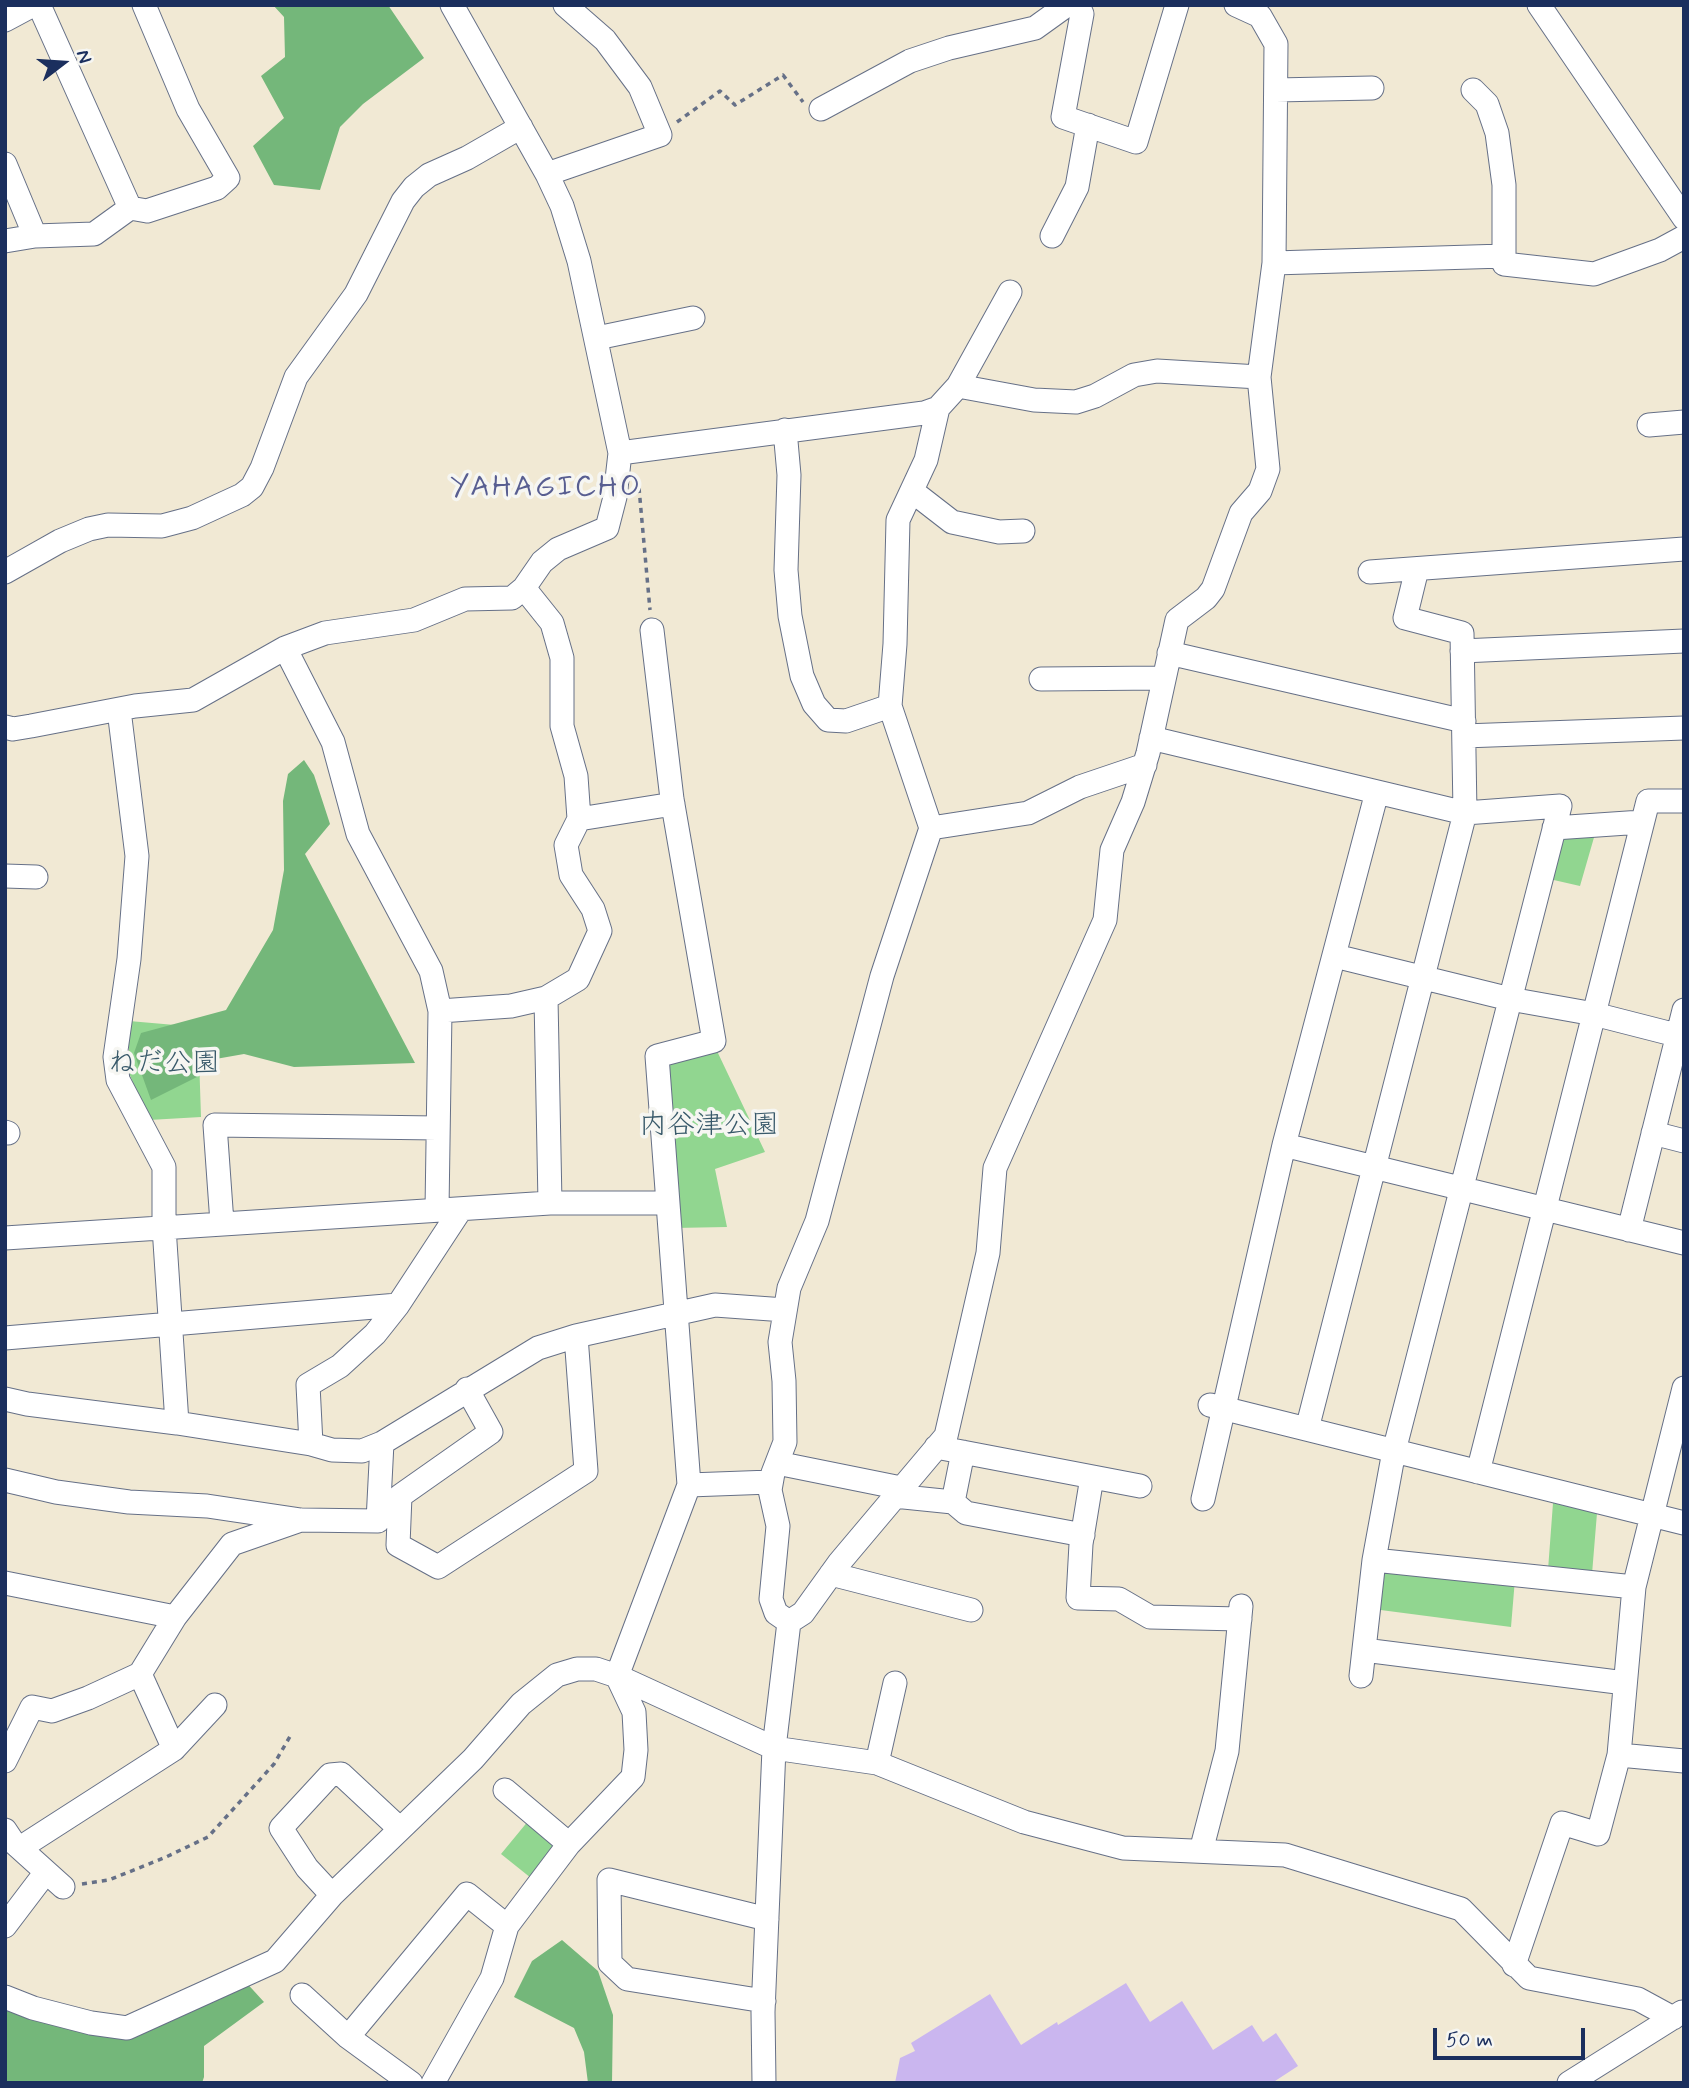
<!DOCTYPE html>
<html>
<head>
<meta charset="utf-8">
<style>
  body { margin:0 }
  #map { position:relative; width:1689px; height:2088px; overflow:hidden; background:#f1e9d4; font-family:Mynerve,sans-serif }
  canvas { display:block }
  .frame { position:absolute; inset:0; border:7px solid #1b2f5e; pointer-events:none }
  .north { position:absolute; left:28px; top:28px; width:70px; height:70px; -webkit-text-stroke:5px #f6f6f2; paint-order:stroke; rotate:73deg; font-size:19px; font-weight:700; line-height:28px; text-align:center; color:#1b2f5e }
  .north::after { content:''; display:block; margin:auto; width:24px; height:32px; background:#1b2f5e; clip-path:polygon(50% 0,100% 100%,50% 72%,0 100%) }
  .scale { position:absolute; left:1433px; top:2028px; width:152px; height:32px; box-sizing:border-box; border:4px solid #1b2f5e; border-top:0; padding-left:9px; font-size:21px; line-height:24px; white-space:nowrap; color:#1b2f5e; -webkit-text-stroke:5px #f6f6f2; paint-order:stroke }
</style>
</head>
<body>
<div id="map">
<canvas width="1689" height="2088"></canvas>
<div class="frame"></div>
<div class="north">N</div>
<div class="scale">50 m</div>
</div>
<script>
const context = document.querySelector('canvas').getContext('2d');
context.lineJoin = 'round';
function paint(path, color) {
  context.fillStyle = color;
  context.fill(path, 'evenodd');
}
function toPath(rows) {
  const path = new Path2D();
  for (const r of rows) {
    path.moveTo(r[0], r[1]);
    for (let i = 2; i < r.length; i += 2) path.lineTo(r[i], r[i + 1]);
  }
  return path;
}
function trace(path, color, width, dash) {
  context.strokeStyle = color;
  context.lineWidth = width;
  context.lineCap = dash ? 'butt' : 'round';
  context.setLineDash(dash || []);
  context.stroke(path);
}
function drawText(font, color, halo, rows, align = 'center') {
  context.font = font + ' Mynerve,"Klee One",sans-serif';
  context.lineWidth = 7;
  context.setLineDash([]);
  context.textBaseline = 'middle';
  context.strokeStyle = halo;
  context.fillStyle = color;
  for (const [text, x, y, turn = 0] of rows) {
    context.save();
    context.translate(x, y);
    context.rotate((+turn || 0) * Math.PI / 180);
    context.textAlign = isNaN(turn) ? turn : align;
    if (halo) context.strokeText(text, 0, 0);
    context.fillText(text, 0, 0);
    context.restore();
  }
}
const green = toPath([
  [1564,834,1595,834,1580,886,1545,878],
  [129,1021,198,1027,201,1117,149,1120,129,1073],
  [717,1051,765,1152,715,1169,727,1227,674,1228,665,1071,673,1062],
  [1553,1503,1597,1513,1592,1574,1548,1570],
  [1389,1565,1515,1579,1511,1627,1373,1609,1378,1573],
  [529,1820,553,1838,555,1848,531,1878,501,1854]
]);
const forest = toPath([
  [273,5,388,5,424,58,363,104,340,127,320,190,274,185,253,146,284,118,261,76,285,57,284,17],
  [304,760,314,775,330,824,305,854,415,1063,294,1067,244,1054,210,1060,197,1077,151,1100,134,1053,141,1033,226,1010,273,930,284,870,283,801,288,774],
  [562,1940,598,1971,613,2015,612,2083,588,2083,584,2052,574,2028,514,1997,532,1961],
  [243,1979,264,2002,204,2046,204,2077,202,2083,5,2083,5,2003,131,2034]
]);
const building = toPath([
  [1126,1983,1150,2022,1182,2001,1213,2050,1252,2025,1263,2042,1276,2033,1298,2066,1272,2083,895,2083,900,2058,915,2051,911,2043,990,1994,1021,2045,1057,2022,1058,2025]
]);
const path = toPath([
  [677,122,720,91,735,105,783,75,803,102],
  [639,488,650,610],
  [82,1884,109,1880,166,1857,208,1837,274,1764,292,1733]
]);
const minor = toPath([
  [39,5,130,208,147,211,217,188,228,178,188,109,144,5],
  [1078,5,1082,14,1063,117,1136,142,1177,5],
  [1539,5,1684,218],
  [5,20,33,5],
  [1276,90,1372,88],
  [1473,90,1487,104,1497,133,1504,185,1504,264,1594,274,1660,250,1684,237],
  [821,109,910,61,949,48,1035,28,1067,5],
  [5,164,35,236],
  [547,174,660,135,640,87,605,40,565,5],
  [1052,236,1077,187,1088,125],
  [5,241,35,236,94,234,130,208],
  [1274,263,1504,256],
  [597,338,693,318],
  [958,386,1034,400,1076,402,1095,396,1134,375,1157,371,1259,377],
  [1649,425,1684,422],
  [785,430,789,475,786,570,790,616,802,676,814,704,828,720,846,721,890,706,931,828,882,976,817,1221,789,1288,780,1342,784,1381,785,1442,773,1473,770,1490,778,1526,771,1599,776,1613,789,1622],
  [620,453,924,413,938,408,958,386,1010,292],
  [912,491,952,522,999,532,1023,531],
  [5,572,60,541,89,529,108,525,162,526,192,518,242,495,252,487,262,468,296,377,356,294,403,201,414,187,429,175,467,158,521,127],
  [1370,572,1684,549],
  [652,630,672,799,714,1041,657,1056,689,1485,617,1676,774,1748,877,1763,1024,1822,1123,1848,1285,1855,1461,1909,1529,1978,1638,1999,1673,2018],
  [285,648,333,742,358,834,431,971,440,1011,511,1006,546,998,578,979,600,931,593,909,571,875,566,845,579,819,576,776,562,726,562,658,552,623,524,588],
  [1462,651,1684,641],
  [1169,653,1464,721],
  [1041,679,1164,678],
  [890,706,895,644,898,520,926,460,938,408],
  [119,710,137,856,129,959,115,1057,118,1080,164,1167,164,1227,177,1423],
  [5,727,13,729,31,726,135,706,193,700,285,648,325,633,414,620,465,599,512,598,524,588,542,562,558,549,607,528,615,497,620,453,579,261,562,206,547,174,452,5],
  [1464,736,1684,728],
  [1151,738,1465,813,1560,806,1394,1451,1374,1560,1361,1676],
  [579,819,673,804],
  [931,828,1028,813,1080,787,1145,765],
  [1554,828,1642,822],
  [5,876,36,877],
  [1335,956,1510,999,1594,1014,1684,1037],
  [546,998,550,1203],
  [5,1132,8,1133],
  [1653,1133,1684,1141],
  [1284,1145,1684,1243],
  [437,1209,440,1011],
  [222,1223,215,1125,437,1128],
  [1629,1230,1684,1010],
  [5,1238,550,1203,666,1203],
  [5,1338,398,1305],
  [467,1389,491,1432,400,1496,398,1545,438,1567,586,1471,576,1336],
  [5,1399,27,1404,177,1423,311,1444,332,1450,362,1451,382,1443,538,1348,576,1336,715,1305,785,1310],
  [1210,1405,1684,1523],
  [1307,1429,1465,813,1462,633,1405,618,1417,569],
  [311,1444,308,1385,340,1366,375,1334,398,1305,461,1209],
  [936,1447,1140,1486],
  [777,1463,901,1488],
  [1478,1472,1648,801,1684,801],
  [1092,1477,1081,1544,1078,1598,1119,1599,1150,1617,1240,1619],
  [5,1480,56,1492,129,1502,207,1506,301,1520,378,1521,382,1443],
  [689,1485,771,1482],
  [894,1496,953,1502,966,1513,1083,1535],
  [1203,1499,1284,1145,1377,792],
  [953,1502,963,1452],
  [1374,1560,1634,1587],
  [831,1574,971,1610],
  [5,1583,175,1617],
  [1364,1650,1625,1683],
  [140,1674,174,1749],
  [1619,1755,1684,1761],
  [5,1761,32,1707,52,1711,88,1698,140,1674,175,1617,232,1544,298,1521],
  [877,1763,895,1683],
  [505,1790,569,1844],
  [5,1830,13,1842,63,1887],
  [20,1848,174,1749,215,1705],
  [1201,1851,1227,1751,1241,1606],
  [332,1895,307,1868,281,1828,330,1775,341,1774,400,1829],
  [5,1926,46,1872],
  [1514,1965,1562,1823,1598,1834,1619,1755,1634,1587,1684,1388],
  [302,1995,348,2037,411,2083],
  [5,1997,33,2008,91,2023,127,2028,275,1961,332,1895,473,1759,521,1704,557,1675,577,1669,596,1669,617,1676,634,1712,636,1750,633,1777,569,1844,507,1926,492,1978,433,2083],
  [764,2001,627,1979,610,1963,609,1880,767,1919],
  [348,2037,467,1894,507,1926],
  [764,2083,763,2012,774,1748,789,1622,803,1613,839,1563,946,1436,988,1253,995,1168,1105,920,1112,850,1133,802,1148,753,1177,620,1206,598,1213,589,1241,513,1260,491,1268,469,1259,377,1274,263,1276,44,1260,16,1236,5],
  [1569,2083,1682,2012]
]);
const parkNames = [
  ["ねだ公園",164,1065],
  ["内谷津公園",709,1127]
];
const neighbourhoodNames = [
  ["YAHAGICHO",546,489]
];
paint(green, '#91d690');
paint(forest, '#74b77a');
paint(building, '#cab6ef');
trace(minor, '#667087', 25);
trace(path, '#667087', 3.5, [5, 5]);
trace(minor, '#fff', 23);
drawText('28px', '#38596a', '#f6f6f2', parkNames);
context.letterSpacing = '2px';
drawText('30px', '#585e91', '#f6f6f2', neighbourhoodNames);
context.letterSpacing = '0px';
</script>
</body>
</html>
